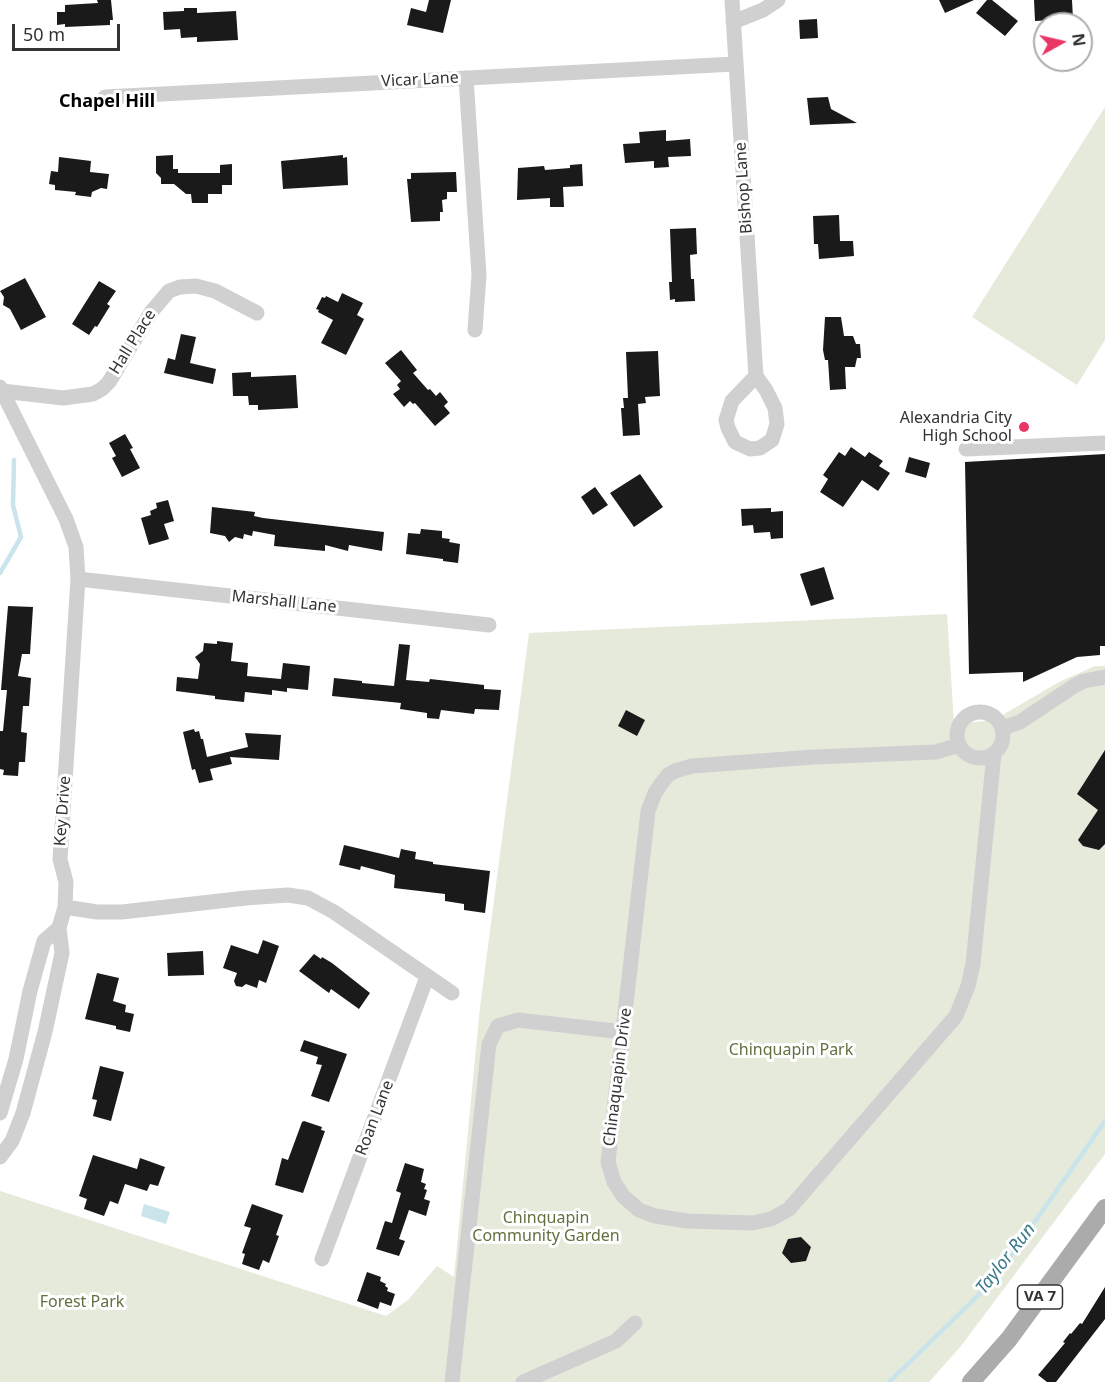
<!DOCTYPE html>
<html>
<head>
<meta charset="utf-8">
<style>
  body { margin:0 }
  #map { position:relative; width:1105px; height:1382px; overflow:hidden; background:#fff; font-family:"Noto Sans",sans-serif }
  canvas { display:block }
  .north { position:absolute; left:1033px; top:12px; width:60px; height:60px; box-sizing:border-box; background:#fff; border:2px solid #adadad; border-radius:50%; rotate:82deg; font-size:16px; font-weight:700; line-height:24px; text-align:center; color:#333 }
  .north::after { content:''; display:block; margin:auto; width:21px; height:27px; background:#e93665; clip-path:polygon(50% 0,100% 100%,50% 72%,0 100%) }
  .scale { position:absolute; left:12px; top:24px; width:108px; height:27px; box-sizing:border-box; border:3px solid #333; border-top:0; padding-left:8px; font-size:18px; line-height:21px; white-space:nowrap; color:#333; -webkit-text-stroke:4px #fff; paint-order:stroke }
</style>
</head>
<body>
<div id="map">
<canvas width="1105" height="1382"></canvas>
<div class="north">N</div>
<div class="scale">50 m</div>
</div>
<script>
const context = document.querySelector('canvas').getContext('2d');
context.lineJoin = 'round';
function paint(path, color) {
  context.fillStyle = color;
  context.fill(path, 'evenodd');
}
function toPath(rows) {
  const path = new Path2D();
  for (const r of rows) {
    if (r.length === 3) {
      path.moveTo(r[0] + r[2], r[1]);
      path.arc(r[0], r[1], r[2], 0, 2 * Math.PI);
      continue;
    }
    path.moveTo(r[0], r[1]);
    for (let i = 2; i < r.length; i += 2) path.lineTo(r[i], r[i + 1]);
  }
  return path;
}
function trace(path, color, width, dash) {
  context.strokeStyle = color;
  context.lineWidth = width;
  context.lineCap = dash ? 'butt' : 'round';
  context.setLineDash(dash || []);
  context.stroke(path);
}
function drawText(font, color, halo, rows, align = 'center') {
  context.font = font + ' "Noto Sans",sans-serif';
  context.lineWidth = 6;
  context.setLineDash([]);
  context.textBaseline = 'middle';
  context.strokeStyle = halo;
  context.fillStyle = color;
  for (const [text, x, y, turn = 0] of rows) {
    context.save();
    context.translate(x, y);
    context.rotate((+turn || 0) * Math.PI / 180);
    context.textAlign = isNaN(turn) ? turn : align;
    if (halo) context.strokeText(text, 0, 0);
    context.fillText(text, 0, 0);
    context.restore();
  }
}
const green = toPath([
  [1105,107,1105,340,1077,385,972,317],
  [947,614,954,724,994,720,1059,682,1095,666,1105,666,1105,1154,961,1346,929,1382,0,1382,0,1191,386,1316,408,1300,437,1266,454,1277,480,1007,529,633]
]);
const water = toPath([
  [144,1204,170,1212,166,1224,141,1216]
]);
const stream = toPath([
  [0,573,21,537,13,505,14,460],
  [889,1382,995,1279,1105,1121]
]);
const building = toPath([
  [97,0,111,0,113,20,110,20,110,25,65,27,65,24,57,25,57,12,65,12,65,5,98,3],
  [429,0,451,0,443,33,407,25,411,8,426,12],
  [939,0,974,0,945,13],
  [987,0,992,0,1018,21,1005,36,976,13],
  [1034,0,1072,0,1073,19,1035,21],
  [184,8,197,8,197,13,236,11,238,40,197,42,197,37,181,38,180,29,164,30,163,12,184,11],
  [817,19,818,38,800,39,799,20],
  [828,97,831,109,857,123,810,125,807,98],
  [666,130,666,141,690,139,691,156,668,157,669,167,654,168,654,161,625,163,623,144,640,143,639,132],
  [173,155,173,169,178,169,178,173,220,173,220,165,232,164,232,185,222,185,222,194,208,194,208,203,192,203,191,194,186,194,174,184,161,184,161,178,156,173,156,156],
  [343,155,343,158,347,157,348,185,283,189,281,161],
  [59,157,91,161,90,172,109,174,107,189,101,188,92,192,91,197,75,195,76,192,55,190,55,185,49,184,51,171,58,172],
  [582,164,583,186,563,187,564,207,550,207,550,198,517,200,518,168,544,166,545,170,570,168,570,165],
  [456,172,457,192,447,192,447,199,442,200,443,212,440,212,440,221,411,222,407,179,411,179,411,173],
  [839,215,840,241,853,241,854,256,819,259,818,244,814,244,813,216],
  [696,228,697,254,690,255,691,279,694,279,695,301,675,302,675,299,670,300,669,282,672,282,670,229],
  [25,278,46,317,21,330,10,309,3,305,4,297,0,291],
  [99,281,116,291,107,304,110,306,97,327,95,326,89,335,72,324],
  [342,293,363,303,357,315,364,319,346,355,321,343,333,320,318,312,319,310,316,309,322,297,325,298,326,296,338,302],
  [825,317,841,317,844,336,853,336,856,344,860,344,861,358,857,358,855,367,845,367,846,389,830,390,828,360,825,360,823,350],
  [181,334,196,337,190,363,216,369,213,384,164,373,168,358,175,360],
  [401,350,417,370,413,373,428,390,430,389,436,396,440,392,448,402,444,406,450,413,435,426,415,403,413,404,410,401,404,407,393,394,400,389,397,385,401,381,385,363],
  [658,351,660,396,645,397,646,403,638,404,640,435,623,436,621,408,624,408,623,398,628,398,626,352],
  [251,372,251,377,296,375,298,408,258,410,258,405,249,405,248,396,233,396,232,373],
  [125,434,133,448,130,449,140,468,122,477,112,458,116,456,109,443],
  [851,447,865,457,869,452,883,461,879,466,890,473,878,491,862,480,843,507,820,492,828,479,823,475,839,452,845,456],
  [1105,454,1105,646,1100,646,1100,655,1077,657,1023,682,1023,672,969,674,965,462],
  [909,457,930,463,926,478,905,472],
  [640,474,663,507,634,527,610,493],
  [595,487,608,505,593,515,581,497],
  [168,500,174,521,164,524,169,539,149,545,141,518,151,515,150,511,157,508,156,503],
  [212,507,255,512,254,516,263,518,384,532,382,551,349,545,348,551,325,545,325,551,274,546,275,535,253,531,252,536,244,534,243,539,235,537,229,542,225,536,210,533],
  [771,508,771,512,783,511,783,538,771,539,770,532,754,533,753,525,742,526,741,509],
  [421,529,442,531,442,538,450,539,449,542,460,544,458,563,443,561,443,559,406,554,408,533,420,534],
  [824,567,834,599,811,606,800,574],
  [8,606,33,607,30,654,22,654,18,676,31,678,29,706,23,706,21,732,27,733,25,762,19,762,18,776,3,775,4,770,0,769,0,731,3,731,7,690,1,690],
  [217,641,233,643,231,661,248,663,247,676,281,679,283,663,310,666,308,690,287,688,287,692,272,690,272,695,245,692,244,702,215,699,215,696,176,691,177,677,198,679,200,664,195,657,203,651,204,643,217,644],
  [399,644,410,645,406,680,429,682,430,679,484,685,484,689,501,690,499,710,475,709,474,714,441,710,439,719,427,718,427,713,400,709,401,703,332,696,334,678,362,681,362,683,394,686],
  [626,710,645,720,637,736,618,726],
  [194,729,195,732,199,731,201,739,203,739,207,757,248,747,245,733,281,735,279,760,230,757,232,764,210,769,213,780,199,783,195,769,192,770,183,732],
  [1105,750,1105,844,1099,850,1083,846,1078,840,1098,810,1077,794],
  [344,845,399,858,401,849,416,852,415,859,433,862,433,864,490,871,485,913,464,910,464,904,445,901,445,894,394,888,395,875,361,866,360,870,339,865],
  [263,940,279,946,266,983,259,980,257,988,246,984,242,987,236,986,234,981,237,973,223,968,231,945,258,954],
  [203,951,204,975,168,976,167,953],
  [314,954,321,959,322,957,332,963,370,993,359,1009,331,989,329,993,299,971],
  [97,973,119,978,113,1001,126,1005,125,1012,134,1014,130,1032,116,1029,116,1026,85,1019],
  [304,1040,347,1054,329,1102,311,1096,322,1065,316,1064,318,1057,300,1051],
  [100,1066,124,1072,111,1121,93,1116,97,1100,92,1099],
  [304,1121,322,1127,321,1130,325,1131,303,1193,275,1185,282,1158,288,1160,302,1122],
  [93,1155,137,1169,140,1158,165,1167,158,1186,150,1184,147,1191,125,1184,118,1204,110,1201,104,1216,84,1209,87,1199,79,1196],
  [405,1163,424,1169,421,1182,426,1184,424,1189,427,1190,424,1199,430,1201,426,1216,409,1210,399,1239,405,1241,399,1256,376,1249,385,1221,392,1223,401,1193,396,1191],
  [252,1204,283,1215,276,1235,279,1236,269,1263,263,1260,259,1270,242,1264,245,1254,242,1253,251,1228,244,1226],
  [801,1237,811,1247,806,1261,791,1263,782,1253,788,1239],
  [367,1272,381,1277,380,1281,386,1284,385,1286,388,1288,387,1291,395,1294,391,1306,380,1302,378,1309,357,1301],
  [1105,1287,1105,1319,1056,1382,1047,1382,1038,1375,1065,1343,1063,1342,1070,1333,1071,1334,1080,1323,1082,1324]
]);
const minor = toPath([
  [732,0,756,376],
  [733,22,763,10,778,0],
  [466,78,479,275,475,330],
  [105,97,735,64],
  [756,376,766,390,775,408,777,424,772,440,760,448,750,449,735,442,728,428,726,420,732,401,756,376],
  [0,387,66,519,76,547,78,579,60,859,66,882,65,907,59,928,62,953,45,1032,23,1113,12,1141,0,1157],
  [2,391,63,398,93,394,102,389,109,382,152,311,169,291,180,287,196,286,215,291,257,313],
  [966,449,1105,443],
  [78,579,489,625],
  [980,735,23],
  [1003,728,1020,722,1074,686,1084,681,1105,677],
  [959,745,936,752,814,757,692,766,675,771,668,775,661,784,655,793,648,811,608,1162,614,1182,623,1196,639,1210,655,1216,687,1221,752,1223,771,1219,789,1209,956,1016,968,986,973,964,994,754],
  [65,907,97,912,122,912,246,898,288,895,308,898,334,912,452,993],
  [0,1113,16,1059,30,991,44,941,59,928],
  [322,1259,427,977],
  [452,1382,489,1044,498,1026,518,1020,623,1032],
  [523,1382,616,1341,635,1323]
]);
const major = toPath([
  [971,1382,1009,1339,1105,1208]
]);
const markers = [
  [1024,427,6,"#e93665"]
];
const shields = [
  [1040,1297,45]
];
const shieldNames = [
  ["VA 7",1040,1297]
];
const streetNames = [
  ["Vicar Lane",420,80,-3],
  ["Bishop Lane",744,188,-94],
  ["Hall Place",133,342,-58],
  ["Marshall Lane",284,602,6],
  ["Key Drive",63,811,-86],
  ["Chinaquapin Drive",618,1077,-83],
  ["Roan Lane",375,1118,-69]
];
const poiNames = [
  ["Alexandria City",1012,418],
  ["High School",1012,436]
];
const parkNames = [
  ["Chinquapin Park",791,1050],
  ["Chinquapin",546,1218],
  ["Community Garden",546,1236],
  ["Forest Park",82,1302]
];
const neighbourhoodNames = [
  ["Chapel Hill",107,102]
];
const waterNames = [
  ["Taylor Run",1006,1259,-52]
];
paint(green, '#e5eadb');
paint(water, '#c9e4eb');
trace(stream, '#c9e4eb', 4.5);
paint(building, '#1a1a1a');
trace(minor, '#d0d0d0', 15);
trace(major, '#ababab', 18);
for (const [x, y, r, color] of markers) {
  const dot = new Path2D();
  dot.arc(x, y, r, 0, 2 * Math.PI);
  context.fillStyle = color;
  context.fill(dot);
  trace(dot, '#fff', 2);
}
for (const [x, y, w] of shields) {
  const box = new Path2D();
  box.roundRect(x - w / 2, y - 12, w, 24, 4.5);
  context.fillStyle = '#fff';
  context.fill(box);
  trace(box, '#333', 1.5);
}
drawText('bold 15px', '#333', null, shieldNames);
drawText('16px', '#333', '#fff', streetNames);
drawText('16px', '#333', '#fff', poiNames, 'right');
drawText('16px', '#5f713e', '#fff', parkNames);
drawText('bold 18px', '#000', '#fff', neighbourhoodNames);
drawText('italic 18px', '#3a7a8a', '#fff', waterNames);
</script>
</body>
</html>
